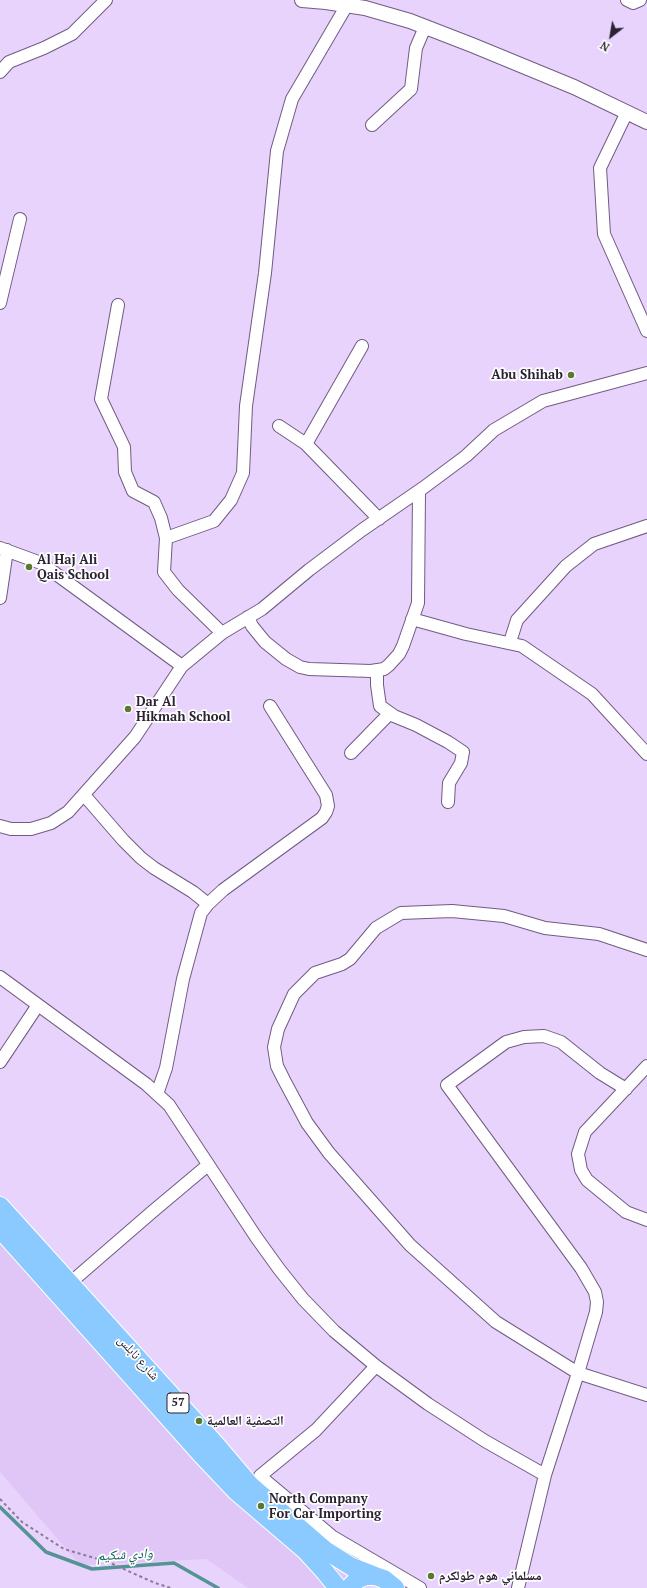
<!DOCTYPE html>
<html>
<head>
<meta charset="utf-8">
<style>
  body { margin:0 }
  #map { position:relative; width:647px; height:1588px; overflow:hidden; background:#e8d3fd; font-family:"PT Serif",serif }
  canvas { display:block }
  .north { position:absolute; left:591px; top:16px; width:40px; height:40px; -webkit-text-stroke:3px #fefefe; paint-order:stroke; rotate:211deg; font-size:11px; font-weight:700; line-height:16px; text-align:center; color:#2a2131 }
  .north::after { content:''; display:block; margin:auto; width:14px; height:18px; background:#2a2131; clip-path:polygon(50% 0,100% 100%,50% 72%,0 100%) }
</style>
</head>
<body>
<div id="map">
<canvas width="647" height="1588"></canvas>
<div class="north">N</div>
</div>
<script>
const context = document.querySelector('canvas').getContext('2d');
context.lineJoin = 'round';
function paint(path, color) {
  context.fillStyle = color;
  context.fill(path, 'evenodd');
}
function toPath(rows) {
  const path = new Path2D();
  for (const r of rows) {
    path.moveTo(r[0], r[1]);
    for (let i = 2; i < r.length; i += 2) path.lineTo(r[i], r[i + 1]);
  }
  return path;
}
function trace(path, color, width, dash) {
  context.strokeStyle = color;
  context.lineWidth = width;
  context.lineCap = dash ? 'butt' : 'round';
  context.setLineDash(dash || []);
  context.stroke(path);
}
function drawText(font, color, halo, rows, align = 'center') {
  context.font = font + ' "PT Serif","Noto Naskh Arabic",serif';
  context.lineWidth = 3.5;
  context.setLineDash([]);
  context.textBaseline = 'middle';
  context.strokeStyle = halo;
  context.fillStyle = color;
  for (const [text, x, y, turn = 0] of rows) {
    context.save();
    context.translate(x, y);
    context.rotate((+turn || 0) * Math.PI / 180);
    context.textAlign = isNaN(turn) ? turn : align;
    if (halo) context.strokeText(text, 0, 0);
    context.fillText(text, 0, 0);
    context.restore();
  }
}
const built = toPath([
  [0,1233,192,1431,359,1575,350,1588,248,1588,206,1559,80,1565,0,1472]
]);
const stream = toPath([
  [0,1507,46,1552,92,1569,174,1563,218,1588]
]);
const path = toPath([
  [0,1499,22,1522,64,1549,108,1562,155,1583,171,1588]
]);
const minor = toPath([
  [627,0,633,3,640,0],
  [0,72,9,62,44,48,72,34,106,0],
  [627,112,600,168,604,234,647,331],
  [372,125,411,89,416,48,425,27],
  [0,303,20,219],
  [118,305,101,399,124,447,125,472,133,491,154,502,161,518,166,538,164,572,178,590,222,633],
  [279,426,306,444,379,519],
  [306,444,362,346],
  [166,538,214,521,231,500,243,473,246,406,265,273,277,151,292,99,347,5],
  [0,548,41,563,182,666],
  [0,598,7,550],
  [248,617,252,626,265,642,286,659,300,667,309,669,371,671,384,669,389,665,399,654,403,646,418,603,419,492],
  [412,619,466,634,522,646,592,694,647,754],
  [510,642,517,620,566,566,594,544,647,526],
  [377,671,377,685,380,706,394,716,416,725,448,742,463,752,461,763,449,783,448,802],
  [351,753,390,713],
  [84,795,123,840,141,858,154,868,193,892,208,904],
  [0,826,11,829,31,829,51,823,68,812,135,737,182,666,222,633,262,609,309,570,362,530,423,488,466,456,494,430,543,401,647,373],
  [647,950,599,934,545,928,504,916,452,911,401,913,376,928,350,959,342,964,315,973,294,994,278,1029,274,1047,277,1066,284,1080,307,1123,329,1153,410,1245,496,1322,578,1373,647,1395],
  [0,977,146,1084,169,1105,256,1237,279,1269,303,1299,334,1331,376,1366,428,1404,485,1441,545,1475],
  [0,1062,38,1005],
  [647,1066,585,1132,578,1154,581,1170,587,1180,626,1212,647,1220],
  [157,1094,166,1068,183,979,201,913,208,904,223,890,322,818,326,812,328,806,326,795,270,706],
  [70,1283,152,1212,208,1165],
  [376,1366,316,1430,260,1476,333,1537,420,1588],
  [518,1588,545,1475,578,1373,596,1312,597,1302,595,1292,581,1268,447,1085,506,1042,524,1037,544,1036,561,1042,600,1073,626,1089]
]);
const tertiary = toPath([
  [302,0,326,2,365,8,410,21,472,45,574,87,647,122]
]);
const primary = toPath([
  [0,1206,217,1446,250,1485,325,1550,352,1567,375,1576],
  [0,1229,201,1454,237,1492,306,1551,325,1572,338,1588],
  [349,1588,358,1579,366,1576,375,1576,384,1579,395,1588]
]);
const markers = [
  [571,375,4,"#5a792f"],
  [29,567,4,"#5a792f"],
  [128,709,4,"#5a792f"],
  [199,1421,4,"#5a792f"],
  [261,1506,4,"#5a792f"],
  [431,1576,4,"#5a792f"]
];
const shields = [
  [178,1403,22]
];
const shieldNames = [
  ["57",178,1403]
];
const poiNames = [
  ["Abu Shihab",563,375,"right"],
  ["Al Haj Ali",37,560],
  ["Qais School",37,575],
  ["Dar Al",136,702],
  ["Hikmah School",136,717],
  ["التصفية العالمية",207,1421],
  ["North Company",269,1499],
  ["For Car Importing",269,1514],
  ["مسلماني هوم طولكرم",439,1576]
];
const streetNames = [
  ["شارع نابلس",138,1358,48]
];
const waterNames = [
  ["وادي شكيم",125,1555,-3]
];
paint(built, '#e0c6f7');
trace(stream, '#549494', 3.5);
trace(minor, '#705c81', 14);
trace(tertiary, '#705c81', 16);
trace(primary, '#fff', 20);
trace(path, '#887996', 2, [3, 3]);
trace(minor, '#fff', 12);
trace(tertiary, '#fff', 14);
trace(primary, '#8bcaff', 18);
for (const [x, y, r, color] of markers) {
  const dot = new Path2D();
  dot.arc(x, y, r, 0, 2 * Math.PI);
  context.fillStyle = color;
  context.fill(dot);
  trace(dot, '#fefefe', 1.5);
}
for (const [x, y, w] of shields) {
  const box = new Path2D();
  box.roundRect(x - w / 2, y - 10, w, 20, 3);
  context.fillStyle = '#fefefe';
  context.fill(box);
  trace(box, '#2a2131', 1);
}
drawText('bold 12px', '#2a2131', null, shieldNames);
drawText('bold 13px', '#2a2131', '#fefefe', poiNames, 'left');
drawText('13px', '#2a2131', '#fefefe', streetNames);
drawText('italic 14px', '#156560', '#fefefe', waterNames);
</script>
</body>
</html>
